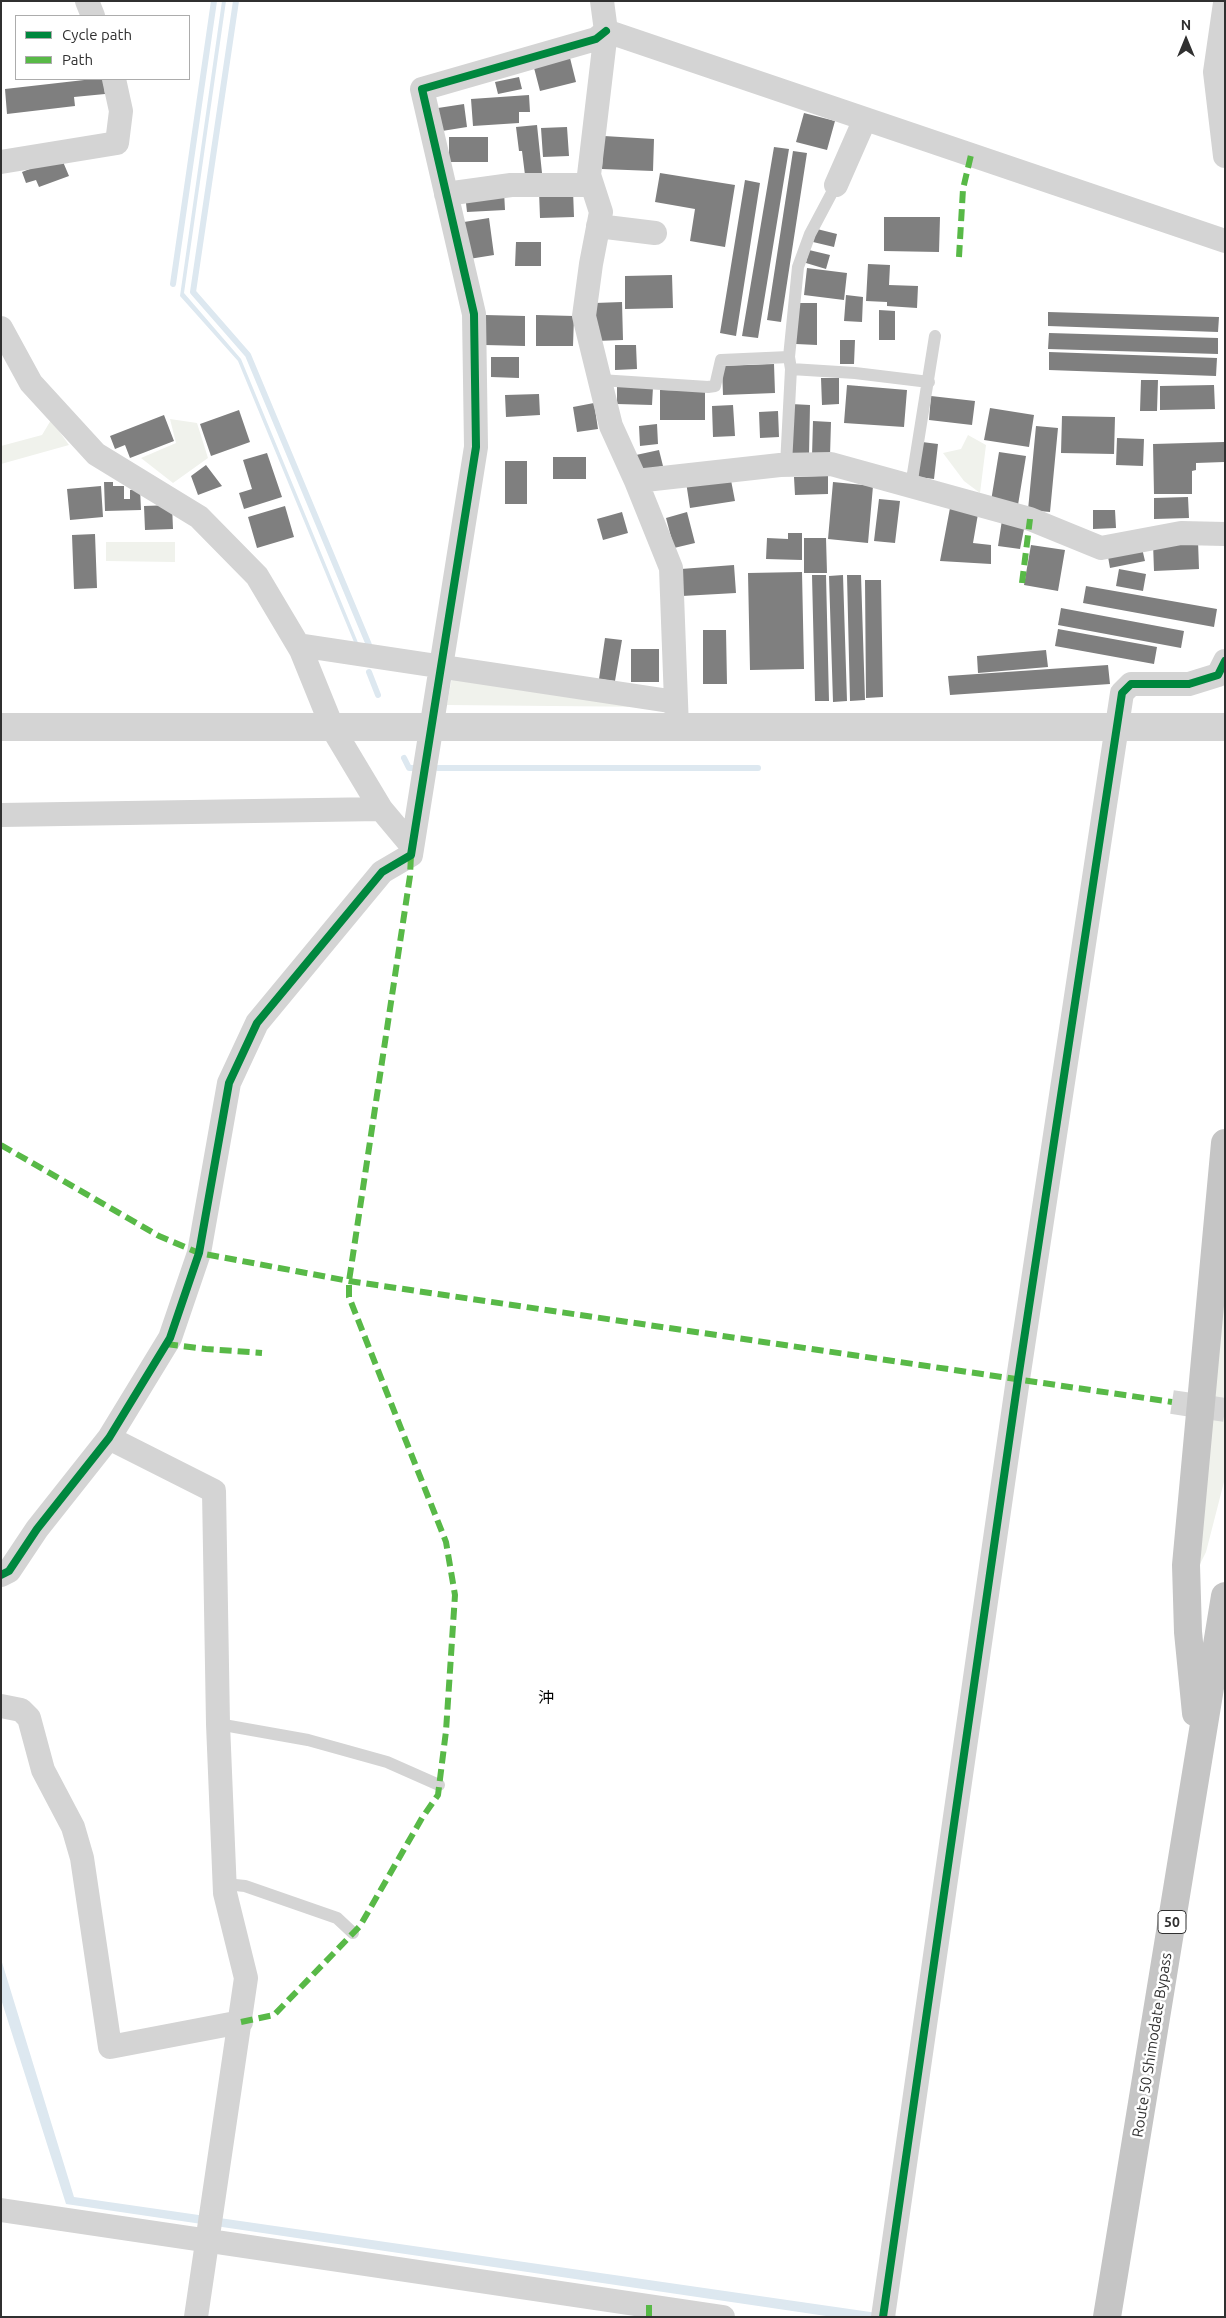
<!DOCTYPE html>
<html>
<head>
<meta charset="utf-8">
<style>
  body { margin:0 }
  #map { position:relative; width:1226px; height:2318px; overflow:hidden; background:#fff; font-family:Ubuntu,sans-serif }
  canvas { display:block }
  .frame { position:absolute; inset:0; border:2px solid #303030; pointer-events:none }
  .legend { position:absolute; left:15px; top:15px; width:175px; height:65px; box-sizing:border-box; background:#fff; border:1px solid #acacac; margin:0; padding:6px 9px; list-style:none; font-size:15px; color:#303030 }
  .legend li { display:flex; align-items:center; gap:10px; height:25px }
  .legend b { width:25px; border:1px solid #acacac }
  .north { position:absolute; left:1161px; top:15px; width:50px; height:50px; -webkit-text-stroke:4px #fff; paint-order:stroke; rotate:0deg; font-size:14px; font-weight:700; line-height:20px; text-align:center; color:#303030 }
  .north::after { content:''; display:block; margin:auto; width:18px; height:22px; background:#303030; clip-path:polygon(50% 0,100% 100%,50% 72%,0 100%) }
</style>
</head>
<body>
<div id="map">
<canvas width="1226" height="2318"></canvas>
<div class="frame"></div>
<ul class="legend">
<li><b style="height:6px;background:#00873e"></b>Cycle path</li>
<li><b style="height:6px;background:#58b947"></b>Path</li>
</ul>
<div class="north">N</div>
</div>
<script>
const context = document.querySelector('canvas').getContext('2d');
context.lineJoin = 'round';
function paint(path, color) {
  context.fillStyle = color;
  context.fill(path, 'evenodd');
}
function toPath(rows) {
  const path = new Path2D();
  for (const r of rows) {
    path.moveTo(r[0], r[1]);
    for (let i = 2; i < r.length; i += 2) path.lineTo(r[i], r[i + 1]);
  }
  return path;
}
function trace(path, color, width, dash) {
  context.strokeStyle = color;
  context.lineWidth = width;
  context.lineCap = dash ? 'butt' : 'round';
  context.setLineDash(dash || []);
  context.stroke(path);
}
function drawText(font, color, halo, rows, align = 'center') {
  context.font = font + ' Ubuntu,"Noto Sans JP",sans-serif';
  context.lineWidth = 5;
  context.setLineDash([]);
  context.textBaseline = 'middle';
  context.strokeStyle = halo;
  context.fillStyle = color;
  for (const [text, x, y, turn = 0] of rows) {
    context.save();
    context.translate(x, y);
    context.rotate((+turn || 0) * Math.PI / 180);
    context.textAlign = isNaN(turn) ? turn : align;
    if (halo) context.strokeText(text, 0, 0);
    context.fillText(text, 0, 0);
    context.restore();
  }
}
const green = toPath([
  [170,419,197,423,208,458,173,483,141,458,176,443],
  [51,420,69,445,1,464,1,446,42,435],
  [968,435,986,445,980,493,964,481,943,453,961,449],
  [106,542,175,542,175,562,106,561],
  [452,677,658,707,447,705],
  [1225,1264,1225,1478,1206,1552,1199,1566]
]);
const water = toPath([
  [222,1,226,1,184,293,241,359,359,645,356,647,238,361,180,296],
  [1,1959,74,2197,905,2317,833,2317,66,2204,1,1999]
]);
const stream = toPath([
  [236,1,193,292,248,355,369,645],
  [173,284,214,1],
  [369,672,378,695],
  [404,758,409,768,417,768],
  [438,768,758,768]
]);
const building = toPath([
  [569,54,576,82,540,91,533,64],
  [519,77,522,89,498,94,495,82],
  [93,79,103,79,105,94,74,97,75,106,7,114,5,89],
  [529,95,530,112,519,112,519,123,473,126,471,99],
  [464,104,467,127,442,131,438,108],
  [804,113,835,121,827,150,796,142],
  [537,125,542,173,525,175,522,151,519,151,516,127],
  [567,127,569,156,543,157,541,128],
  [604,136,654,139,653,171,602,169],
  [449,137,488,137,488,162,449,162],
  [774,147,789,149,758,338,742,336],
  [793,151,807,153,781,322,767,320],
  [61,157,69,176,39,187,36,180,26,183,22,172],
  [660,173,735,185,725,247,690,241,695,209,655,202],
  [745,180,760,183,736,336,720,333],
  [573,190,574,217,540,218,539,191],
  [504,191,505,210,467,212,465,194],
  [884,217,940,217,939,252,884,251],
  [489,218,494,255,469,259,464,222],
  [817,229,837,234,834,247,813,242],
  [516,242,541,242,541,266,515,266],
  [809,250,830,255,826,269,806,263],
  [868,264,890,265,889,285,918,286,917,308,887,306,887,302,866,301],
  [807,268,847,273,844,300,804,295],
  [672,275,673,308,625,309,625,276],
  [846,295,863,297,862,322,844,321],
  [622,302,623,340,596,341,595,303],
  [796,303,817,303,817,345,796,344],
  [879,310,895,311,895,340,879,340],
  [1048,312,1219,317,1218,332,1048,326],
  [485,315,525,316,525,346,485,345],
  [536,315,574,316,573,346,536,346],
  [1049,333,1218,338,1218,354,1048,349],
  [840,340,855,340,854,364,840,364],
  [615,345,636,345,637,369,615,370],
  [1049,352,1217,358,1216,376,1049,370],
  [491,357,519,357,519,378,491,377],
  [774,364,775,393,723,395,722,366],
  [821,378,839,378,839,404,822,405],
  [1141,380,1158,380,1157,411,1140,411],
  [847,385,907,390,904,427,844,423],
  [1214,385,1215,409,1160,410,1160,386],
  [617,386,653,387,652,405,617,404],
  [660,390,705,391,705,420,660,420],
  [539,394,540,415,506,417,505,395],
  [931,396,975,401,972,425,929,420],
  [594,403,598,429,577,432,573,407],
  [791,404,810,405,809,455,791,455],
  [733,405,735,436,713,437,712,406],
  [990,408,1034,415,1029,447,984,440],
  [239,410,250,442,211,456,200,424],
  [778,411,779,437,760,438,759,412],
  [164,415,174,441,130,458,125,445,115,449,110,436],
  [1062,416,1115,417,1114,454,1061,453],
  [813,421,831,422,830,456,812,456],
  [657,424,658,444,640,446,639,426],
  [1036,426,1058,428,1050,512,1028,510],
  [1117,438,1144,439,1143,466,1116,465],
  [922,442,938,444,934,479,918,477],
  [1224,442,1224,462,1196,463,1196,470,1192,471,1192,494,1154,494,1153,444],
  [659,450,663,466,639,471,636,455],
  [999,452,1026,456,1018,505,991,501],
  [267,453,282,497,244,509,239,493,252,489,243,460],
  [553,457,586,457,586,479,553,479],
  [505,461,527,461,527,504,505,504],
  [206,465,222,486,198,495,191,476],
  [730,475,735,501,690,508,686,482],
  [828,476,828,494,795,495,794,477],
  [104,482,113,482,113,486,124,486,124,499,130,499,130,490,140,489,141,510,105,511],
  [833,482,873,486,868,543,828,539],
  [101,486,103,517,70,520,67,489],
  [1188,497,1189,518,1154,519,1154,498],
  [879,499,900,501,895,543,874,541],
  [172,505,173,529,145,530,144,506],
  [285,506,294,537,257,548,248,517],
  [950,508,978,514,973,543,991,545,991,564,940,561],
  [1093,510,1115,510,1116,528,1093,529],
  [622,512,628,533,603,540,597,519],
  [687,512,695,543,674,548,666,518],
  [1002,520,1025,524,1020,549,998,546],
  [788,533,802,533,802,560,766,559,767,538,788,539],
  [95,534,97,588,74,589,72,535],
  [804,538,826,538,827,573,804,573],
  [1198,541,1199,569,1154,571,1153,543],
  [1141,544,1145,561,1110,568,1107,551],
  [1031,545,1065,550,1058,591,1024,585],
  [734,565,736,593,682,596,681,569],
  [1119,569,1146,574,1143,591,1116,586],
  [802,572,804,669,750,670,748,573],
  [812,575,826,575,829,701,815,701],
  [843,575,847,701,833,702,829,576],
  [847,575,861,575,865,700,850,701],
  [865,580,881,580,883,697,866,698],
  [1086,586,1217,609,1214,627,1083,603],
  [1061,608,1184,631,1181,648,1058,625],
  [1058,629,1157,647,1154,664,1055,646],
  [703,630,726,630,727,684,703,684],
  [605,638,622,640,615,681,599,679],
  [631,649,659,649,659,682,631,682],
  [1046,650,1048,667,978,673,977,656],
  [1108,665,1110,684,950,695,948,676]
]);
const minorTunnel = toPath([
  [1172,1402,1225,1410]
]);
const service = toPath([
  [791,369,855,373,929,382],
  [600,380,708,387,715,386,721,360,789,357],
  [786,465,791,369,789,357,798,267,810,234,836,185],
  [911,486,935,336],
  [218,1724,308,1740,387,1762,439,1785],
  [225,1884,245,1886,337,1918,353,1933]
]);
const minor = toPath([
  [87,1,93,16],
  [602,1,606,31,589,175,601,212,591,264,584,316,611,426,636,481,671,568,677,728],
  [1225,3,1215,72,1225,156],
  [606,31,1225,241],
  [1,162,117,143,121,111,114,79],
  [836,185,865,119],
  [446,194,511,185,592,185],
  [598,226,655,233],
  [1,328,31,383,96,454,199,517,257,576,301,650,333,729,381,809,412,846],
  [636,481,780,465,831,464,1030,519,1101,548,1181,533,1225,534],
  [298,645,676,702],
  [1,815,381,809],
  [109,1438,214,1491,218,1724,225,1893,246,1978,196,2317],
  [1,1575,9,1571,37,1529,109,1438,170,1338,199,1253,229,1083,257,1023,382,872,411,855,476,447,474,314,422,89,596,39,606,31],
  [1,1706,21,1710,29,1718,43,1770,73,1827,82,1858,110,2047,241,2022],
  [1,2210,723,2317],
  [883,2317,1018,1379,1122,693,1131,684,1189,684,1218,675,1225,661]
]);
const tertiary = toPath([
  [1,727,1225,727]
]);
const trunk = toPath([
  [1196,1713,1188,1632,1186,1565,1225,1143],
  [1107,2317,1225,1596]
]);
const quiet = toPath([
  [959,257,963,189,971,155],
  [1022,583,1030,519],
  [1,1145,159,1236,199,1253,349,1281,1172,1402],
  [166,1344,206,1349,262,1353],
  [241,2022,274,2015,360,1926,422,1818,438,1795,446,1731,455,1595,446,1542,349,1297,349,1281,410,876,411,855],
  [649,2305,649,2317]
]);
const cycleway = toPath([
  [1,1575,9,1571,37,1529,109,1438,170,1338,199,1253,229,1083,257,1023,382,872,411,855,476,447,474,314,422,89,596,39,606,31],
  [883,2317,1018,1379,1122,693,1131,684,1189,684,1218,675,1225,661]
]);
const shields = [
  [1172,1922,28]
];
const shieldNames = [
  ["50",1172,1922]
];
const streetNames = [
  ["Route 50 Shimodate Bypass",1152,2045,-81]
];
const neighbourhoodNames = [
  ["沖",546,1698]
];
paint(green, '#f0f2ec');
paint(water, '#dde8f0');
trace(stream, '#dde8f0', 6);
paint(building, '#7f7f7f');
trace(minorTunnel, '#d6d6d6', 24, [24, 12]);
trace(service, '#d4d4d4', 12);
trace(minor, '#d4d4d4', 24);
trace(tertiary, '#d4d4d4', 28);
trace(trunk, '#c5c5c5', 28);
trace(quiet, '#58b947', 6, [12, 6]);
trace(cycleway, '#00873e', 8);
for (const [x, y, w] of shields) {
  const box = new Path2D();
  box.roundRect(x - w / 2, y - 11.5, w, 23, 4);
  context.fillStyle = '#fff';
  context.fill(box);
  trace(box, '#303030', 1);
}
drawText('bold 14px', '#303030', null, shieldNames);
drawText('15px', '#303030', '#fff', streetNames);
drawText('16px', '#000', '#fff', neighbourhoodNames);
</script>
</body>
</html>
